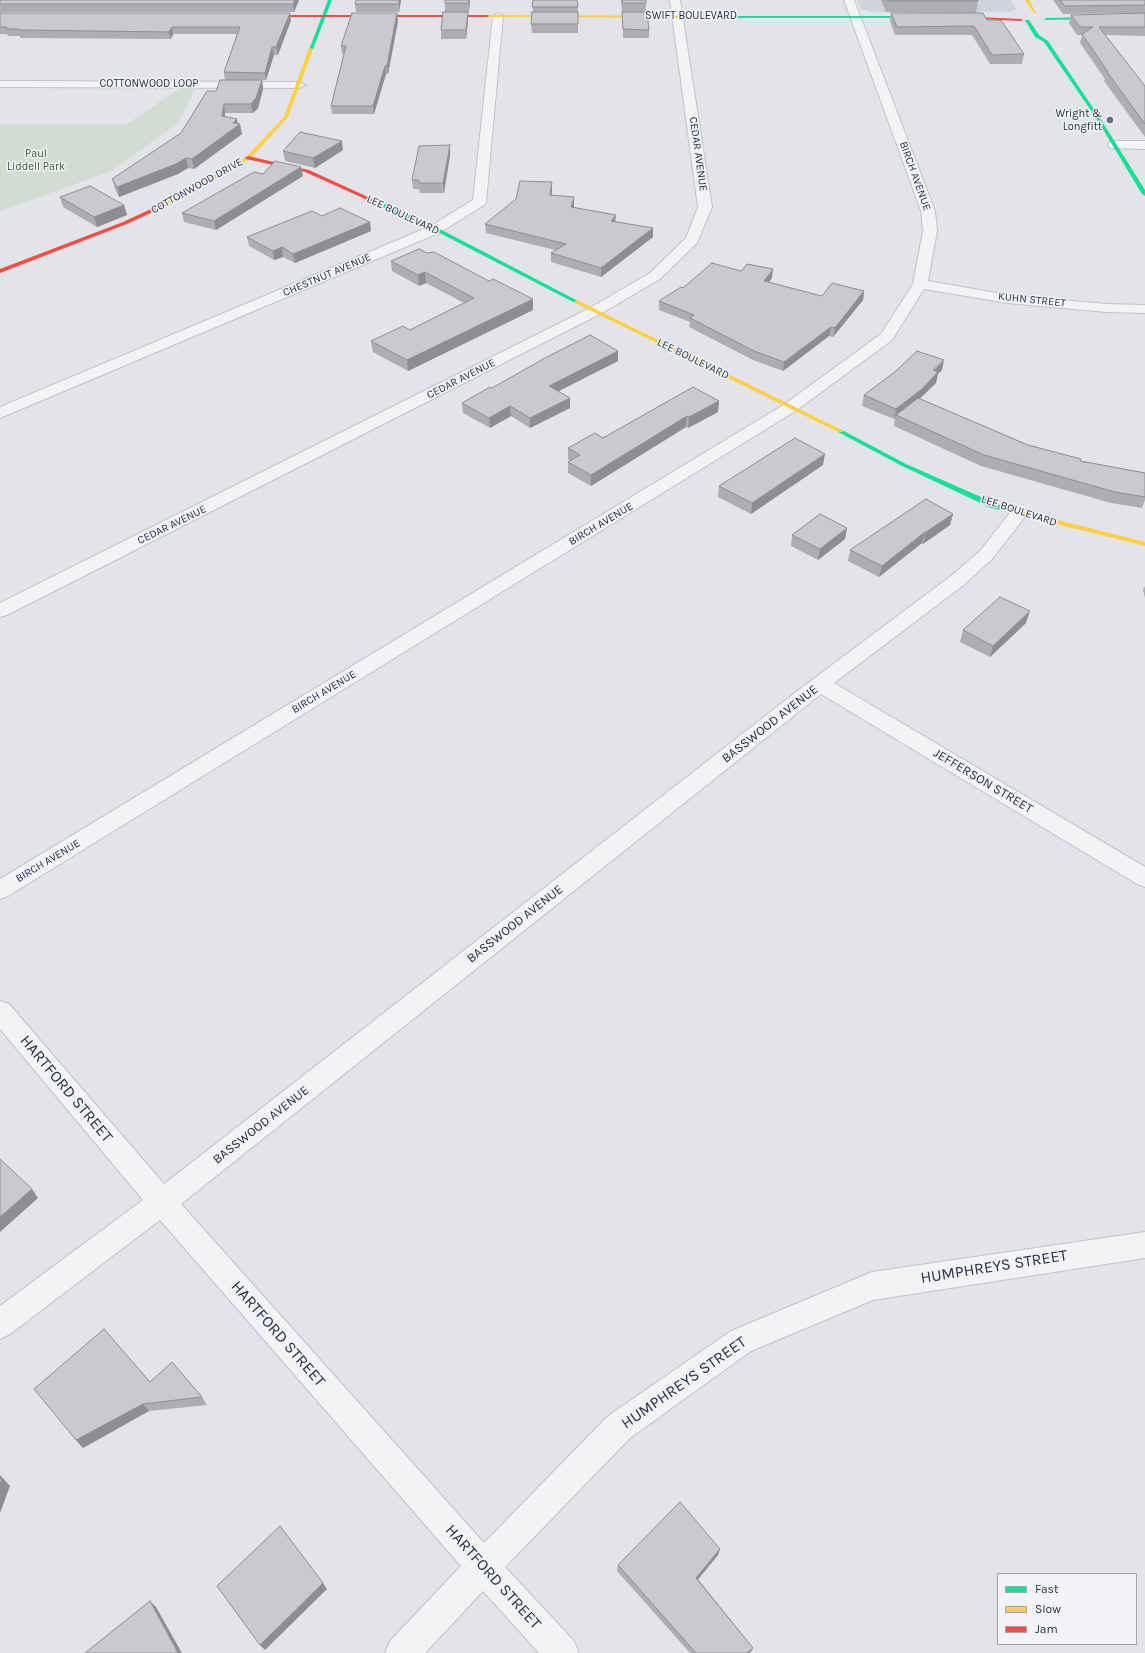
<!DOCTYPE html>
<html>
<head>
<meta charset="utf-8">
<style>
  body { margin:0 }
  #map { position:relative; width:1145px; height:1653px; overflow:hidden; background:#e3e4e9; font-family:Karla,sans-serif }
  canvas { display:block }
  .legend { position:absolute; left:997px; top:1573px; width:140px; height:72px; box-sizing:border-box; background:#f1f3f8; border:1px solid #a1a4b0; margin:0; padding:5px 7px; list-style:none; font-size:12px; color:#282e44 }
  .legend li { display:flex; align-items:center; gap:8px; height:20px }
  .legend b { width:20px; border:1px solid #a1a4b0 }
</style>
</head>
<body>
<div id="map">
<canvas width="1145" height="1653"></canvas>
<ul class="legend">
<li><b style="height:5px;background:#16e098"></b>Fast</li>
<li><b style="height:5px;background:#ffcf43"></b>Slow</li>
<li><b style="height:5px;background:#f24e42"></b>Jam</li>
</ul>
</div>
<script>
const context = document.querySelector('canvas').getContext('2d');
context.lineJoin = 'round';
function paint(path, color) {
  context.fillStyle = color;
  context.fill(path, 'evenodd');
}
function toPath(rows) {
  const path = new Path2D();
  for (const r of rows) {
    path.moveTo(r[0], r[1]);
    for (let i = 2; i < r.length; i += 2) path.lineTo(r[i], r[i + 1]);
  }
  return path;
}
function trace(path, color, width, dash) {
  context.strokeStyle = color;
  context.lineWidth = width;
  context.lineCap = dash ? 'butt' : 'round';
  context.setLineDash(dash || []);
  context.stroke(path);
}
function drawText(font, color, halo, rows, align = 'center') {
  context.font = font + ' Karla,sans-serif';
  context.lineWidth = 3;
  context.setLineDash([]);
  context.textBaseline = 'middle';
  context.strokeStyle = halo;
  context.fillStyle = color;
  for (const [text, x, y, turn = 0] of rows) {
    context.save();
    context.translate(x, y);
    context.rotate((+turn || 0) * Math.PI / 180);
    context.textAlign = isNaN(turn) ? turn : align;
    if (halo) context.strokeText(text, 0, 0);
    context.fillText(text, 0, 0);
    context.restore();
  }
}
const built = toPath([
  [857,0,1011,0,1016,9,1011,12,872,12,861,9]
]);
const green = toPath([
  [179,89,195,89,178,123,112,171,0,211,0,124,127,124]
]);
const street = toPath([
  [670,0,680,0,712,207,697,243,660,279,600,314,7,615,0,617,0,603,590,308,650,273,686,238,698,207,670,0],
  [844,0,854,0,935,211,937,231,928,281,1008,295,1106,304,1145,305,1145,313,1106,312,1008,303,924,289,892,340,797,410,8,896,0,899,0,879,785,404,881,334,913,284,923,231,921,211,844,0],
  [498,13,503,16,486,202,484,205,441,232,0,418,0,407,431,226,473,200,493,16,498,13],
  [0,81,299,82,305,85,299,88,0,87,0,81],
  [1114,141,1145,141,1145,149,1110,148,1108,145,1110,142,1114,141],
  [1019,508,1025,509,1028,513,992,559,965,584,834,683,1145,867,1145,887,1137,884,821,694,181,1204,484,1543,608,1416,731,1331,872,1272,1145,1232,1145,1258,873,1300,751,1351,630,1438,505,1567,574,1641,579,1653,539,1653,483,1591,425,1653,385,1653,390,1641,461,1566,160,1220,10,1334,0,1339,0,1306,143,1200,0,1029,0,1001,9,1004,164,1184,800,689,951,576,980,551,1013,509,1019,508]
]);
const fast = toPath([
  [328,0,332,0,313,49,309,50,328,0],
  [731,16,921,16,923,17,921,18,732,18,731,16],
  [1145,16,1145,18,1046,20,1044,19,1046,18,1145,16],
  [1025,20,1029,20,1039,35,1048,41,1100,118,1145,190,1145,196,1142,194,1096,118,1044,42,1035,37,1025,20],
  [376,200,438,228,580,302,575,303,434,230,374,203,373,202,376,200],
  [840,429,906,464,997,504,1014,510,1010,512,991,508,902,466,838,432,837,431,840,429]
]);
const slow = toPath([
  [1025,0,1029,0,1036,13,1034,13,1025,0],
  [487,15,732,16,734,17,732,18,486,17,487,15],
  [309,48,313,49,288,117,250,159,168,205,164,205,164,203,246,157,284,117,309,48],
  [577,300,842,430,843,431,842,432,838,432,575,303,574,302,577,300],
  [1007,508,1010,508,1145,542,1145,546,1007,512,1007,508]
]);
const jam = toPath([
  [261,15,487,15,489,16,487,17,260,17,261,15],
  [956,16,1021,19,1023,20,1021,21,957,18,956,16],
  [248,156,309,170,379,202,374,203,305,172,246,159,245,158,248,156],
  [166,202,168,203,168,205,127,224,0,273,0,269,123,222,166,202]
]);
const wall = toPath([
  [0,0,299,0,294,12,0,12],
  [401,0,399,12,356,12,355,4],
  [470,0,469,12,445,12,445,3],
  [533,0,577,0,578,12,533,12],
  [621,0,646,0,646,12,622,12],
  [881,0,978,0,978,1,976,13,886,12],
  [1053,0,1145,0,1145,13,1063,14],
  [468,12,468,21,466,39,441,39,441,30],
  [578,12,578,33,532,33,531,24],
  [622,12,649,30,649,38,623,38],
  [0,13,291,20,278,55,274,55,266,80,262,80,263,89,258,108,253,113,225,113,225,117,238,124,242,134,194,169,188,168,178,174,119,197,115,189,112,179,181,133,225,80,224,72,237,34,173,34,171,39,20,38,20,36,8,36,7,34,0,34],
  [891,13,987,20,1024,54,1022,64,990,64,972,35,895,35,890,21],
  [1145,13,1145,36,1105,35,1145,86,1145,137,1104,81,1105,79,1080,43,1082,35,1077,35,1069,23,1071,15],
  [398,21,388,74,386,74,374,114,332,114,331,106,344,54,342,54,341,46],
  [450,145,450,155,444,193,420,193,419,189,413,189,412,180],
  [343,150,315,168,285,161,283,151],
  [303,176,216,230,184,222,182,213],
  [552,191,552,195,574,206,574,207,616,221,653,237,601,277,551,262,551,253,555,250,486,233,485,224],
  [60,197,124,205,127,215,97,227,63,207],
  [322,216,371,231,295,263,283,257,274,260,249,246,247,237],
  [391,261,533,310,408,371,373,352,371,341,410,330,464,303,426,283,419,286,392,271],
  [772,278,769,282,822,296,864,291,863,300,833,337,829,336,783,371,753,360,689,327,690,322,659,310,659,301,683,288],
  [618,351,618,361,559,391,570,408,530,428,511,416,490,428,463,413,462,403,492,388],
  [942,370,938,374,936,383,920,399,1028,445,1081,459,1081,461,1145,473,1145,500,1142,508,1111,503,981,466,894,426,895,418,894,419,862,406,864,395],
  [719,401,718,412,688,428,686,427,591,486,568,473,568,462,570,461,568,459,568,448],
  [823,465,751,514,718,497,719,486],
  [953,514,950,525,923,544,922,543,879,577,848,561,850,550],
  [847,528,845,539,818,560,791,546,792,535],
  [1145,586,1145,598,1143,590],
  [1026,623,990,657,960,642,963,630],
  [150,1382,202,1397,207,1405,149,1411,83,1448,76,1440],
  [718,1555,698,1579,753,1648,750,1653,690,1653,617,1571,618,1565]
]);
const shadedWall = toPath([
  [295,0,299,0,294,12,293,4],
  [399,0,401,0,399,12],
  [469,0,470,0,469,12],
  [468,12,468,21,466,39,466,30],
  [290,13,291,20,278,55,276,47],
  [397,13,398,21,388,74,387,66],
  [172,27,173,34,171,39,169,32],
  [272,47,274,55,266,80,265,73],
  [385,66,386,74,374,114,373,106],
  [262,80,263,89,258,108,253,113,251,104],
  [224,104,225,113,224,126,222,116],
  [237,119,238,125,240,124,242,134,194,169,192,159,233,123],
  [342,141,343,150,315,168,313,158],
  [450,145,450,155,444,193,443,183],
  [186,158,188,168,178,174,119,197,117,187],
  [301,167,303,176,216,230,214,221],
  [552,182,552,191,550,204,550,195],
  [574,197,574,206,571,216,571,207],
  [124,205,127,215,97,227,94,217],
  [616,215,615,224,611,221],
  [370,222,371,231,295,263,293,254],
  [653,228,653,237,601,277,601,268],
  [282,247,283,257,274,260,273,251],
  [773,269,772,278,763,289,764,281],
  [425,272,426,283,419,286,418,275],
  [864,291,863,300,833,337,835,328],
  [533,299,533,310,408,371,407,360],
  [831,327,829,336,783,371,784,362],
  [618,351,618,361,549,396,549,386],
  [944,360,942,370,938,374,936,383,919,399,896,415,895,418,894,419,896,409],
  [570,398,570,408,530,428,530,418],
  [719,401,718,412,688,428,689,417],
  [510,406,511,416,490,428,489,418],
  [687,416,686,427,591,486,591,475],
  [825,454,823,465,751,514,752,503],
  [953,514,950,525,923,544,926,532],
  [847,528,845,539,818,560,820,549],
  [925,532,922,543,879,577,882,566],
  [1030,611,1026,623,990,657,993,646],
  [32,1189,38,1198,0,1232,0,1217],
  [143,1404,149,1411,83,1448,76,1440],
  [0,1475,10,1486,0,1513],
  [720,1549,718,1555,695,1583,696,1578],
  [323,1583,327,1589,265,1650,260,1645],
  [150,1601,156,1607,182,1653,178,1653],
  [753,1648,750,1653,747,1653]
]);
const building = toPath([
  [0,0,295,0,293,4,0,4,0,0],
  [356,0,399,0,399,4,355,4,356,0],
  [445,0,469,0,469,3,445,3,445,0],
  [533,0,577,0,578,7,532,7,533,0],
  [622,0,646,0,646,3,622,3,622,0],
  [887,0,978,0,978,1,888,1,887,0],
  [1060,0,1145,0,1145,5,1065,6,1060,0],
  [443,12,468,12,466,30,441,30,443,12],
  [532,12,578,12,578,24,531,24,532,12],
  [622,12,647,12,649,30,623,29,622,12],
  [0,13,290,13,276,47,272,47,265,73,224,72,240,27,172,27,169,32,18,30,19,29,6,29,7,27,0,27,0,13],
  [352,13,397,13,387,66,385,66,373,106,331,106,346,46,341,46,352,13],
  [891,13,983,13,987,20,1001,20,1024,54,992,55,974,26,897,27,891,13],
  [1145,13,1145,27,1099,27,1145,86,1145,124,1107,72,1108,72,1082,34,1093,27,1080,27,1071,15,1145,13],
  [220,80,262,80,256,98,251,104,224,104,222,116,237,119,233,123,240,124,192,159,186,158,176,164,117,187,112,179,181,133,207,91,216,91,220,80],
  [300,132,342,141,313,158,283,151,300,132],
  [450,145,443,183,419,183,419,180,412,180,419,146,450,145],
  [275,161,301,167,214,221,182,213,254,172,263,174,275,161],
  [520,181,552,182,550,195,574,197,571,207,616,215,611,221,653,228,601,268,551,253,566,244,485,224,516,199,520,181],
  [90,186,124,205,94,217,60,197,90,186],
  [340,208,370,222,293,254,282,247,273,251,247,237,312,211,322,216,340,208],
  [419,249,427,253,434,252,489,281,493,279,533,299,407,360,371,341,403,326,410,330,474,298,425,272,418,275,391,261,419,249],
  [712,263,741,271,747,264,773,269,764,281,822,296,832,283,864,291,835,328,831,327,784,362,754,351,690,318,694,315,659,301,681,287,683,288,712,263],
  [590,335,618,351,549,386,570,398,530,418,510,406,489,418,462,403,490,387,492,388,545,358,590,335],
  [917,351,944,360,933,370,938,372,922,389,896,409,864,395,896,371,917,351],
  [693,387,719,401,689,417,687,416,591,475,568,462,580,455,568,448,595,433,603,438,693,387],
  [918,398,1028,445,1081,459,1080,461,1145,473,1145,497,1115,492,984,455,896,415,918,398],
  [795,438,825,454,752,503,719,486,795,438],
  [926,499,953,514,926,532,925,532,882,566,850,550,926,499],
  [820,514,847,528,820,549,792,535,820,514],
  [1000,597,1030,611,993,646,963,630,1000,597],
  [0,1159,32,1189,0,1217,0,1159],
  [104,1329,150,1382,172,1362,202,1397,143,1404,76,1440,34,1389,104,1329],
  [0,1477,2,1480,0,1486,0,1477],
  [680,1502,720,1549,696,1578,753,1648,747,1653,696,1653,618,1565,680,1502],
  [280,1526,323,1583,260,1645,217,1586,280,1526],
  [150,1601,178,1653,85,1653,150,1601]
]);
const markers = [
  [1110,120,4,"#696e7e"]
];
const farStreetnames = [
  ["SWIFT BOULEVARD",691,16],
  ["COTTONWOOD LOOP",149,84],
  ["CEDAR AVENUE",698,154,82],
  ["BIRCH AVENUE",915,176,70],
  ["COTTONWOOD DRIVE",197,186,-29],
  ["LEE BOULEVARD",403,215,25],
  ["CHESTNUT AVENUE",327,275,-23],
  ["KUHN STREET",1032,300,6],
  ["LEE BOULEVARD",693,359,26],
  ["CEDAR AVENUE",461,379,-27],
  ["LEE BOULEVARD",1019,511,18],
  ["BIRCH AVENUE",601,524,-31],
  ["CEDAR AVENUE",172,525,-26],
  ["BIRCH AVENUE",324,692,-31],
  ["BIRCH AVENUE",48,861,-31]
];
const farPoinames = [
  ["Wright &",1102,114],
  ["Longfitt",1102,127]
];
const farParknames = [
  ["Paul",36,154],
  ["Liddell Park",36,167]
];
const streetNames = [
  ["BASSWOOD AVENUE",770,724,-38],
  ["JEFFERSON STREET",983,781,31],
  ["BASSWOOD AVENUE",515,924,-38],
  ["BASSWOOD AVENUE",261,1125,-38]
];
const nearStreetnames = [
  ["HARTFORD STREET",66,1089,50],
  ["HUMPHREYS STREET",994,1267,-9],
  ["HARTFORD STREET",278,1334,49],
  ["HUMPHREYS STREET",684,1383,-35],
  ["HARTFORD STREET",493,1577,48]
];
paint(built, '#d1d3dc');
paint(green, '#d1dcd3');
trace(street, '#c1c2c7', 2);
paint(street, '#f3f3f5');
paint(fast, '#16e098');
paint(slow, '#ffcf43');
paint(jam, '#f24e42');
paint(wall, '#adaeb3');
paint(shadedWall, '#8d8d92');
paint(building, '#c9cad0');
trace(building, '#8d8d92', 1);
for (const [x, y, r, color] of markers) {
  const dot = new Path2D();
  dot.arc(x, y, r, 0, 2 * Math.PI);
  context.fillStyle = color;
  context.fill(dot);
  trace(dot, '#f1f3f8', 1.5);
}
drawText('11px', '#282e44', '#f1f3f8', farStreetnames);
drawText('11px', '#282e44', '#f1f3f8', farPoinames, 'right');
drawText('11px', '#366034', '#f1f3f8', farParknames);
drawText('13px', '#282e44', '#f1f3f8', streetNames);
drawText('16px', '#282e44', '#f1f3f8', nearStreetnames);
</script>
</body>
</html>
